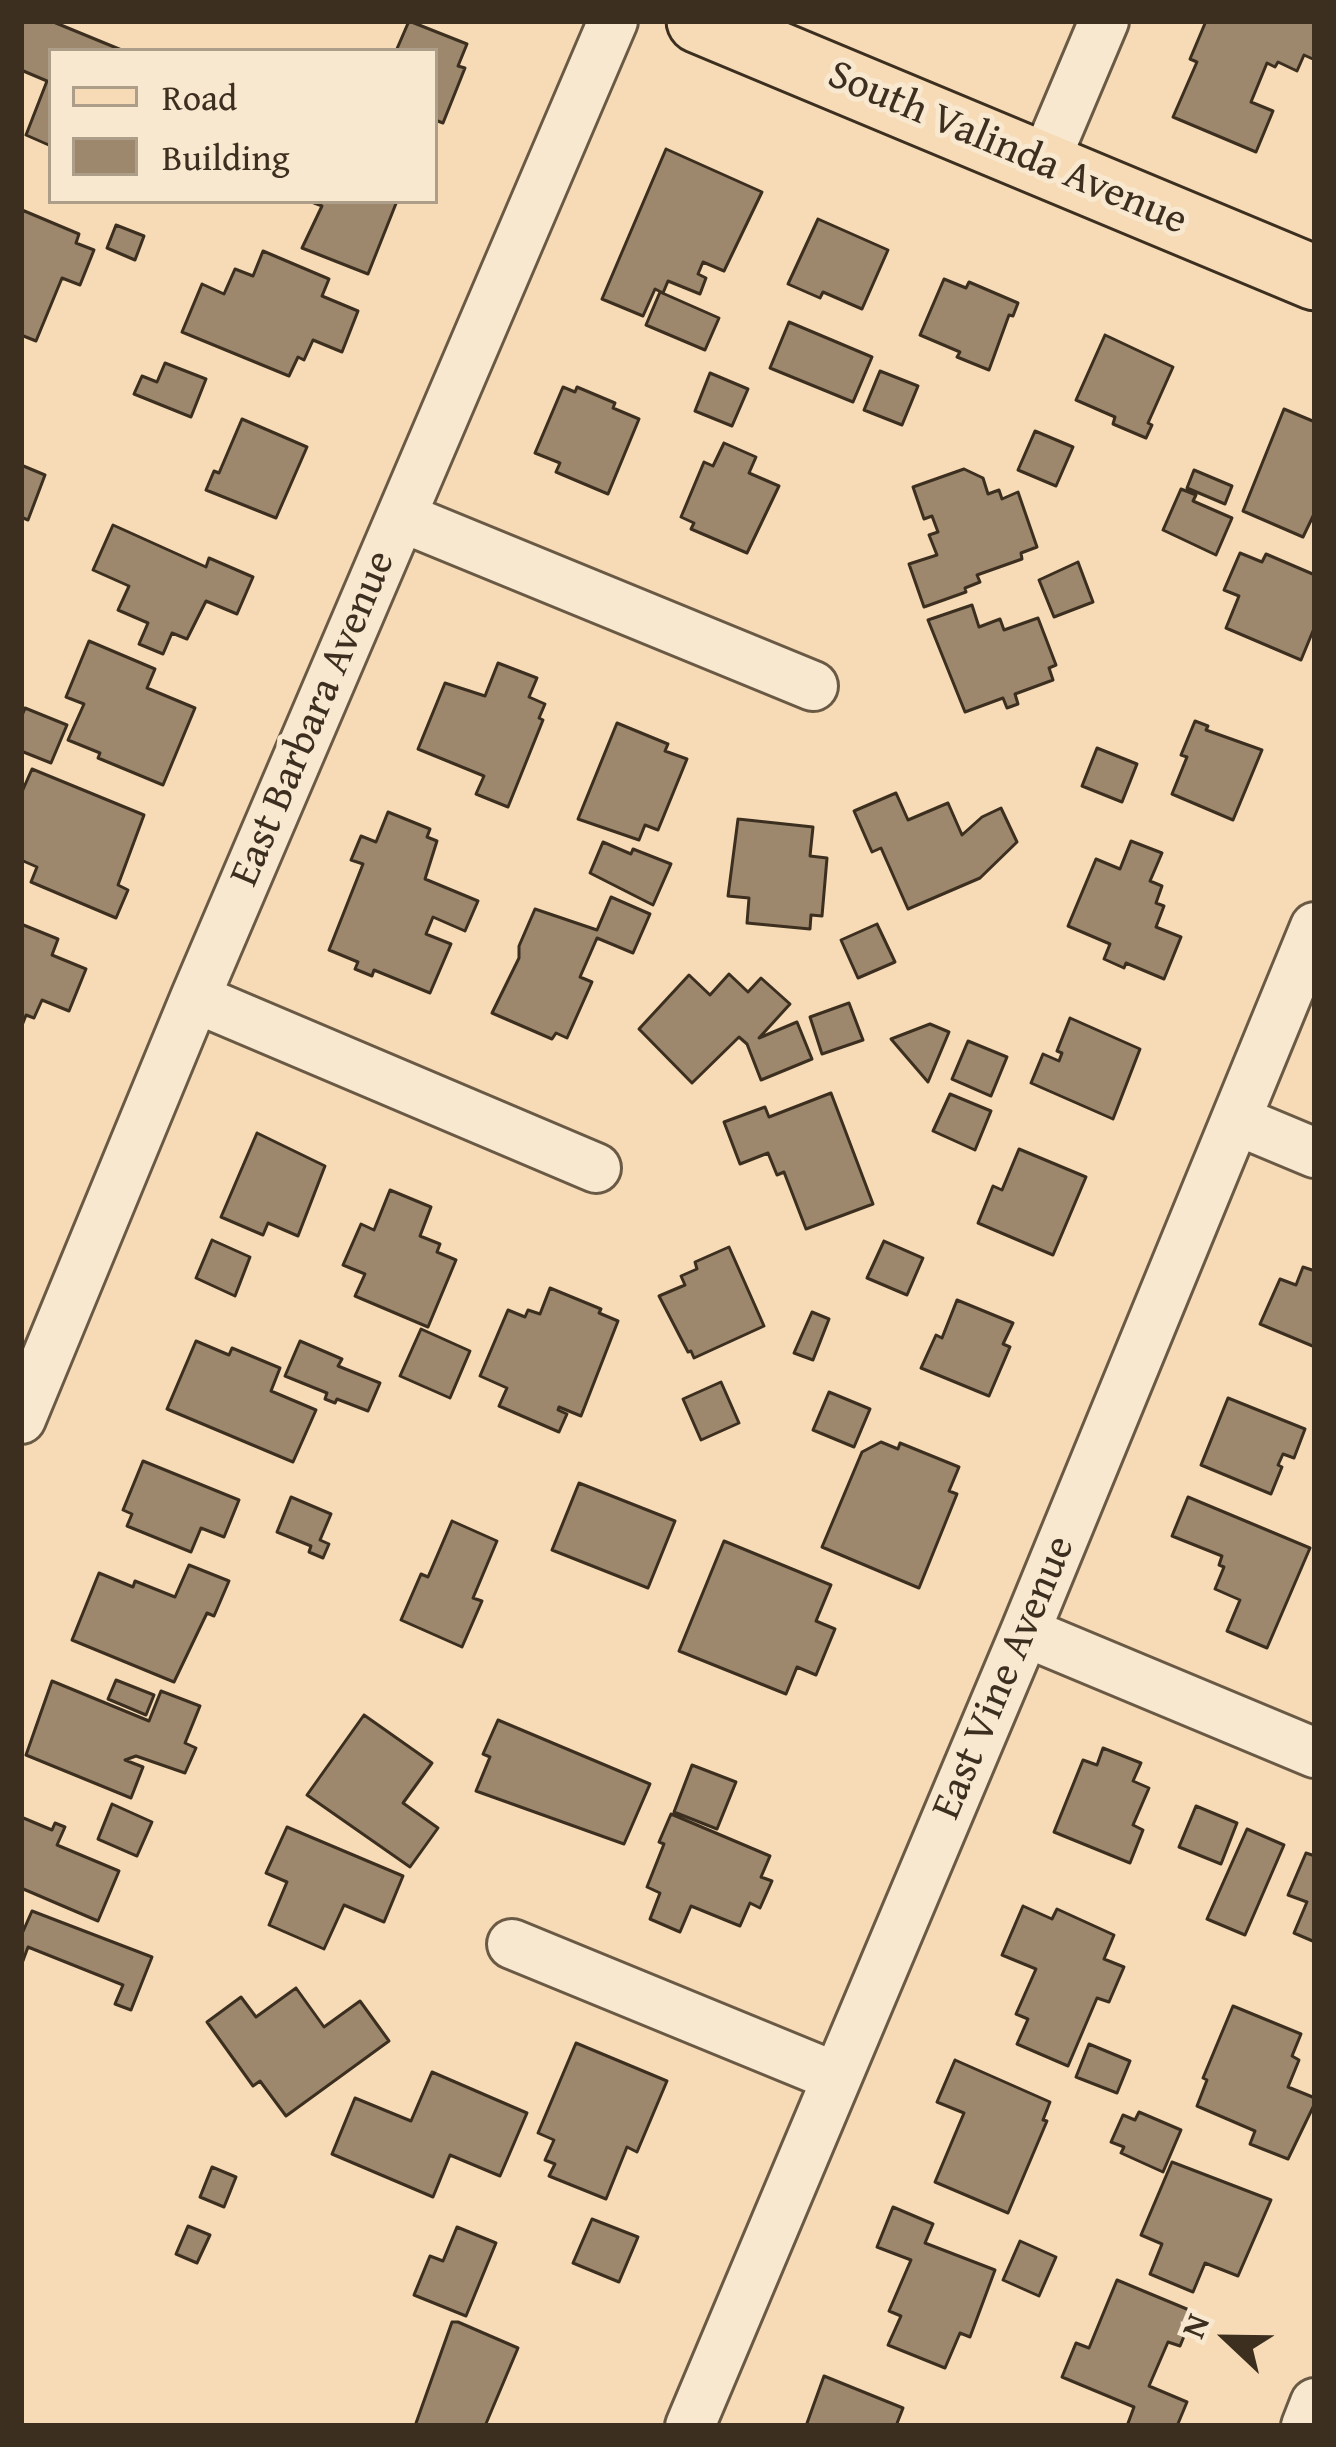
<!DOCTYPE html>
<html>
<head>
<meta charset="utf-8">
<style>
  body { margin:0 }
  #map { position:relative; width:1336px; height:2447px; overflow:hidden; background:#f6dbb6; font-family:"Gentium Book Plus",serif }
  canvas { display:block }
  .frame { position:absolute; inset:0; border:24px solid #3c2f1f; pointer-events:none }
  .legend { position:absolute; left:48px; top:48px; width:390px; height:156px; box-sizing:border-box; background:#f9e8d0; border:3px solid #ad9e89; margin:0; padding:15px 21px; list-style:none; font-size:36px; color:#3c2f1f }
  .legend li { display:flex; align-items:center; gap:24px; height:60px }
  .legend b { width:60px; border:3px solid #ad9e89 }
  .north { position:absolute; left:1168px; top:2279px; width:120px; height:120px; -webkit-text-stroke:9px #f9e8d0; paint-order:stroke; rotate:292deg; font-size:33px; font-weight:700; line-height:48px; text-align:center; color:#3c2f1f }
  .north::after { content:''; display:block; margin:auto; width:42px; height:54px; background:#3c2f1f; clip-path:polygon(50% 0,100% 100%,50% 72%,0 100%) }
</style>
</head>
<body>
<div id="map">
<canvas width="1336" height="2447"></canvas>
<div class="frame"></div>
<ul class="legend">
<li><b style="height:15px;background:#f6dbb6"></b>Road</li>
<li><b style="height:33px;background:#9d886e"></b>Building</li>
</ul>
<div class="north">N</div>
</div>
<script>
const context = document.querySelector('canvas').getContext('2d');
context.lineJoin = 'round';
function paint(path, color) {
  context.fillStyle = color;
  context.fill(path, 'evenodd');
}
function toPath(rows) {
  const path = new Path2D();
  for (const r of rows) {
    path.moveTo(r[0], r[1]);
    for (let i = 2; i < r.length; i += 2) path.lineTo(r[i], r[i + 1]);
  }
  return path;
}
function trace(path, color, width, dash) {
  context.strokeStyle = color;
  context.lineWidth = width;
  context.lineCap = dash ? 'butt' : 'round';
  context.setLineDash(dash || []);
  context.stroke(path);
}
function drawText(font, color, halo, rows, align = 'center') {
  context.font = font + ' "Gentium Book Plus",serif';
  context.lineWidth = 10;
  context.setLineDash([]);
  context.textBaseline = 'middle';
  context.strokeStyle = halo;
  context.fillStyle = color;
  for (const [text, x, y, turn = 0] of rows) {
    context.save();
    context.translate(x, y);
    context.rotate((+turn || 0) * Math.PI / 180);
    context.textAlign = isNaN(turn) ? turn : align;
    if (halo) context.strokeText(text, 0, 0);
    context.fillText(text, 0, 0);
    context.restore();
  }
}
const building = toPath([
  [21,21,51,21,124,51,51,51,51,146,26,135,47,81,21,70,21,21],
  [409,21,467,44,458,66,465,68,443,123,435,120,435,51,396,51,409,21],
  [1206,21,1315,21,1315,60,1304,55,1297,71,1278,62,1275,67,1267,63,1251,102,1273,111,1256,152,1173,117,1197,62,1190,59,1206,21],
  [666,149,762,192,724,271,703,262,698,274,706,278,700,294,668,281,663,293,655,289,643,316,602,299,666,149],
  [309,201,397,201,368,274,302,248,322,206,309,201],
  [22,210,79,234,76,243,94,250,80,285,62,278,36,341,21,335,22,210],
  [818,219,888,250,862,309,823,292,820,298,788,284,818,219],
  [116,225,144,236,135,260,107,248,116,225],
  [263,251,329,279,322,296,358,311,342,352,313,340,304,360,298,357,289,376,182,332,202,284,224,294,235,269,253,276,263,251],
  [944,279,966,288,969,282,1018,303,1013,316,1009,315,989,370,957,357,960,352,920,335,944,279],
  [660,292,719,318,705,350,646,325,660,292],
  [789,322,872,357,853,402,770,368,789,322],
  [1105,335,1173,367,1148,423,1152,425,1146,438,1113,424,1115,417,1076,400,1105,335],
  [165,363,206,379,191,417,134,394,142,376,157,382,165,363],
  [880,371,918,386,902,425,864,410,880,371],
  [710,373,748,389,732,426,695,411,710,373],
  [563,387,575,392,577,387,615,403,613,408,639,419,608,494,556,472,560,463,535,453,563,387],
  [1284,409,1315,422,1315,512,1303,537,1243,511,1284,409],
  [242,419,307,447,276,518,206,490,214,471,219,473,242,419],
  [1035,431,1073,447,1056,486,1018,470,1035,431],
  [724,443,756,457,749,473,779,486,747,553,691,529,694,523,681,517,704,462,713,466,724,443],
  [21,465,45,475,28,520,21,517,21,465],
  [964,469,983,478,988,494,999,490,1002,499,1018,492,1037,547,1021,553,1022,559,977,575,980,582,965,588,966,592,924,607,909,564,937,555,929,535,938,532,932,516,924,519,913,487,964,469],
  [1194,470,1232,486,1225,504,1187,488,1194,470],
  [1181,489,1196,495,1193,501,1232,518,1216,555,1163,530,1181,489],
  [113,525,206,567,209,558,253,577,237,614,206,601,187,639,172,633,163,654,139,644,148,623,118,610,129,586,93,570,113,525],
  [1240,553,1262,562,1266,554,1315,575,1315,626,1301,660,1226,628,1239,596,1224,590,1240,553],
  [1078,562,1093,602,1054,617,1039,580,1078,562],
  [972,605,979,627,1000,619,1004,630,1038,618,1056,665,1049,668,1053,680,1015,694,1018,704,1007,708,1003,698,965,712,928,620,972,605],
  [89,641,155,669,147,688,195,708,163,785,98,758,100,753,68,740,84,704,66,697,89,641],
  [498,663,537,678,529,697,545,704,539,718,543,720,508,807,476,794,484,776,418,749,445,683,485,696,498,663],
  [25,708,67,725,51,763,21,751,21,718,25,708],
  [1195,721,1208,726,1206,730,1262,750,1233,820,1172,794,1187,757,1181,755,1195,721],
  [617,723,668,744,665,751,687,759,658,830,645,825,639,840,578,819,617,723],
  [1097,748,1137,764,1122,802,1082,786,1097,748],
  [32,769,144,815,118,885,128,890,116,918,31,882,37,867,21,860,21,794,32,769],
  [896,793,908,820,948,803,962,835,982,817,1001,808,1017,842,980,878,908,909,881,848,872,852,854,811,896,793],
  [388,812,430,829,427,837,437,841,425,879,478,901,465,931,433,917,426,934,451,944,430,993,374,970,372,976,355,969,358,962,329,950,363,864,351,860,361,836,376,842,388,812],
  [738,819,813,827,810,856,827,858,822,916,811,915,810,929,747,923,749,898,728,896,738,819],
  [1131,841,1162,853,1150,881,1162,886,1156,903,1164,906,1156,927,1181,937,1164,979,1126,963,1124,968,1104,959,1110,944,1068,926,1096,859,1120,869,1131,841],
  [603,842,631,854,633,849,671,864,653,905,590,873,603,842],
  [611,897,650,914,633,953,597,938,580,977,592,982,567,1038,556,1033,552,1039,492,1013,519,958,519,946,535,909,597,930,611,897],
  [21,924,58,939,52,955,86,969,69,1011,42,1000,34,1018,26,1015,21,1028,21,924],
  [877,924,895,962,858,978,841,940,877,924],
  [729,974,748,992,761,978,790,1004,759,1038,797,1022,812,1059,761,1080,747,1044,739,1037,692,1083,639,1029,689,975,710,995,729,974],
  [849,1003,863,1040,822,1054,810,1017,849,1003],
  [1070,1018,1140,1049,1113,1119,1031,1083,1043,1054,1059,1061,1062,1053,1057,1051,1070,1018],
  [930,1024,949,1032,928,1082,891,1039,930,1024],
  [968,1041,1007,1057,991,1096,952,1079,968,1041],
  [831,1093,873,1204,806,1229,784,1172,777,1175,768,1153,740,1164,724,1122,765,1107,769,1117,831,1093],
  [950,1094,991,1111,975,1150,933,1131,950,1094],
  [257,1133,325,1166,298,1236,268,1223,263,1235,221,1217,257,1133],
  [1019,1149,1086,1177,1053,1255,978,1223,993,1186,1002,1190,1019,1149],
  [390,1190,431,1207,420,1236,440,1244,437,1252,456,1260,428,1327,355,1296,365,1274,343,1265,361,1224,374,1230,390,1190],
  [212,1240,250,1257,235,1296,196,1278,212,1240],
  [884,1241,923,1258,907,1295,867,1278,884,1241],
  [729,1247,764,1326,694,1358,691,1351,688,1352,659,1296,685,1285,681,1276,697,1269,695,1262,729,1247],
  [1303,1267,1315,1271,1315,1347,1260,1324,1280,1279,1296,1285,1303,1267],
  [550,1288,601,1309,599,1313,618,1321,581,1416,559,1407,558,1410,567,1414,559,1432,499,1406,507,1388,480,1376,508,1310,525,1317,528,1310,540,1314,550,1288],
  [957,1300,1013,1323,1003,1344,1010,1347,989,1396,921,1368,936,1335,942,1338,957,1300],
  [812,1312,829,1319,813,1360,794,1353,812,1312],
  [421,1329,470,1351,450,1398,400,1376,421,1329],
  [196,1341,229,1355,232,1348,280,1368,271,1391,316,1410,293,1462,167,1409,196,1341],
  [300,1341,342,1359,338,1366,380,1383,368,1411,337,1399,335,1403,325,1399,327,1393,285,1376,300,1341],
  [721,1382,739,1423,701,1440,683,1399,721,1382],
  [829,1392,870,1409,854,1447,813,1430,829,1392],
  [1228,1398,1305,1429,1294,1458,1283,1454,1278,1465,1282,1467,1271,1494,1201,1465,1228,1398],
  [881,1442,898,1449,900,1443,959,1467,949,1491,957,1494,919,1588,822,1547,862,1452,881,1442],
  [143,1461,239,1500,224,1537,201,1528,191,1552,127,1526,132,1514,123,1510,143,1461],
  [579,1483,675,1521,648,1588,552,1550,579,1483],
  [291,1497,331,1514,320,1540,329,1544,323,1558,309,1552,311,1546,277,1532,291,1497],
  [1188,1497,1310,1548,1267,1648,1227,1631,1240,1600,1215,1589,1224,1567,1219,1565,1222,1556,1172,1536,1188,1497],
  [452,1521,497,1541,473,1598,482,1601,462,1647,401,1620,421,1574,428,1577,452,1521],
  [724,1541,831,1585,816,1621,835,1629,816,1675,797,1667,786,1694,679,1651,724,1541],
  [189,1565,229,1581,214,1616,207,1613,174,1682,72,1640,99,1573,133,1587,135,1581,175,1597,189,1565],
  [116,1680,154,1695,146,1715,108,1699,116,1680],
  [52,1681,149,1721,161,1691,200,1706,185,1743,196,1748,185,1773,136,1756,125,1760,143,1767,131,1798,26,1755,52,1681],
  [364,1715,432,1763,403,1803,438,1828,410,1867,307,1795,364,1715],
  [498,1720,650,1784,624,1844,476,1791,490,1757,483,1754,498,1720],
  [1103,1748,1141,1763,1133,1781,1149,1788,1133,1825,1143,1830,1130,1863,1054,1832,1083,1760,1097,1765,1103,1748],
  [692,1765,736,1782,717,1829,674,1812,692,1765],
  [112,1804,152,1822,137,1856,98,1839,112,1804],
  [1196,1806,1237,1823,1221,1864,1179,1847,1196,1806],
  [671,1814,770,1856,761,1877,772,1881,760,1908,750,1903,740,1926,691,1906,680,1932,650,1919,660,1893,647,1887,664,1844,659,1842,671,1814],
  [21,1817,52,1830,55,1823,65,1827,57,1845,119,1871,98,1921,21,1888,21,1817],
  [287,1827,403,1876,384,1922,344,1905,324,1949,269,1925,287,1882,266,1873,287,1827],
  [1247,1829,1284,1845,1245,1935,1207,1919,1247,1829],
  [1306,1853,1315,1856,1315,1942,1294,1933,1307,1902,1288,1895,1306,1853],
  [1023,1906,1052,1919,1057,1909,1114,1935,1104,1959,1124,1967,1109,2002,1097,1998,1068,2066,1017,2044,1028,2019,1016,2014,1036,1969,1002,1955,1023,1906],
  [32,1911,152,1957,131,2010,115,2004,123,1985,28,1947,21,1966,21,1936,32,1911],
  [296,1988,324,2027,360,2001,389,2041,286,2116,260,2081,253,2086,207,2022,241,1997,256,2017,296,1988],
  [1233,2006,1301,2034,1292,2056,1299,2060,1288,2087,1315,2098,1315,2103,1288,2159,1250,2144,1255,2131,1197,2106,1207,2080,1203,2078,1233,2006],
  [576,2043,667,2081,637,2152,627,2147,606,2199,549,2176,555,2164,545,2160,554,2140,538,2133,576,2043],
  [1089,2044,1130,2061,1117,2093,1076,2077,1089,2044],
  [955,2060,1050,2102,1043,2120,1047,2121,1008,2213,935,2182,964,2113,937,2102,955,2060],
  [432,2072,527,2113,500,2176,450,2155,433,2197,332,2154,355,2098,411,2121,432,2072],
  [1139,2112,1181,2130,1163,2172,1121,2153,1124,2147,1111,2142,1123,2115,1135,2120,1139,2112],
  [1172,2162,1271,2200,1238,2276,1205,2263,1193,2292,1150,2274,1162,2244,1141,2235,1172,2162],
  [212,2167,236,2177,224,2207,200,2197,212,2167],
  [893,2207,933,2224,925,2243,995,2270,970,2337,960,2333,945,2368,888,2345,901,2316,889,2311,911,2260,877,2247,893,2207],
  [592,2219,638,2237,619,2282,573,2263,592,2219],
  [188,2226,210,2235,197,2263,176,2254,188,2226],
  [457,2227,496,2243,466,2316,414,2295,430,2256,443,2261,457,2227],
  [1020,2241,1056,2257,1039,2296,1003,2280,1020,2241],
  [1117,2280,1194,2312,1180,2346,1168,2342,1149,2386,1187,2402,1177,2426,1127,2426,1134,2407,1062,2377,1076,2343,1089,2348,1117,2280],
  [452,2322,458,2322,518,2348,485,2426,415,2426,452,2322],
  [824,2376,903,2408,896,2426,806,2426,824,2376]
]);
const minor = toPath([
  [1044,163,1104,21],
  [401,517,813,686],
  [195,998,596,1168],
  [1236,1120,1315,1153],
  [21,1419,195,998,613,21],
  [1025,1632,1315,1753],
  [512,1944,836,2077],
  [690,2426,1025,1632,1315,927],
  [1306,2426,1315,2403]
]);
const major = toPath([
  [699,21,1315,278]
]);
const streetNames = [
  ["South Valinda Avenue",1007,149,23],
  ["East Barbara Avenue",314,719,-67],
  ["East Vine Avenue",1005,1678,-67]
];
paint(building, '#9d886e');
trace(building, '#3c2f1f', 3);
trace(minor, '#6a5a45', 54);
trace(major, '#3c2f1f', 69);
trace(minor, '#f9e8d0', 48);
trace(major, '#f6dbb6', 63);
drawText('42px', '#3c2f1f', '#f9e8d0', streetNames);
</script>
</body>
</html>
